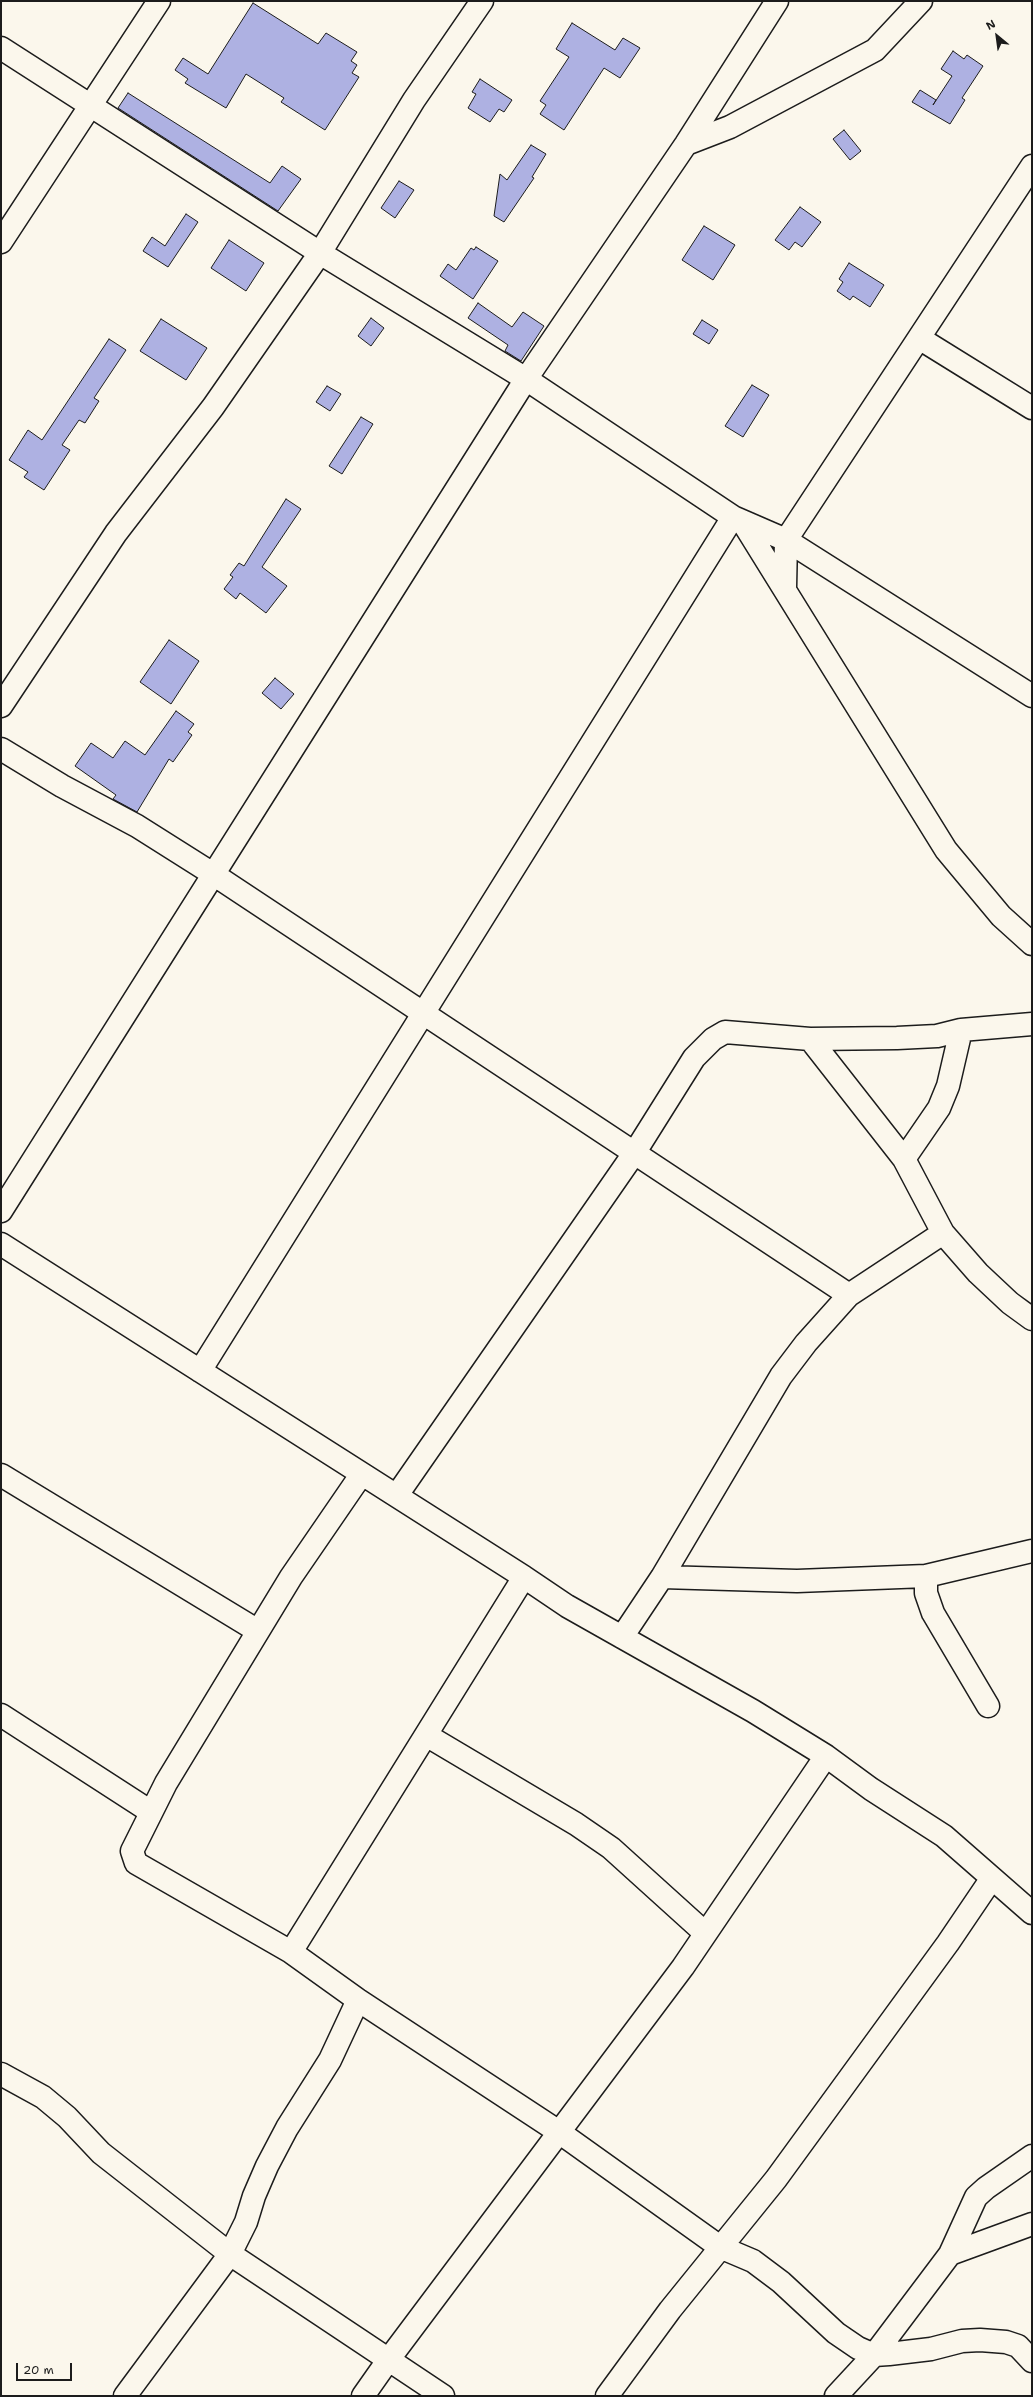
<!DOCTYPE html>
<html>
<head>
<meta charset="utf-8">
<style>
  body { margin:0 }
  #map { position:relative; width:1033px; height:2397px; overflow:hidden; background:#fbf7ec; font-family:"Shantell Sans",sans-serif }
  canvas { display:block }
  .frame { position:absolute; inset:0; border:2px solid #1c1c1c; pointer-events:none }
  .north { position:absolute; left:977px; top:16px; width:40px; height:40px; -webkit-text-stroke:3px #fbf7ec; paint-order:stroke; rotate:331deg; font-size:11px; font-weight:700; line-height:16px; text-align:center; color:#1c1c1c }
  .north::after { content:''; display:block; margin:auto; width:14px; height:18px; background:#1c1c1c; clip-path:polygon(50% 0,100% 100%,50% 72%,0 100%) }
  .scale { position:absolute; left:16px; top:2363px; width:56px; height:18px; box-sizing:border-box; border:2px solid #1c1c1c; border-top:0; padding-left:5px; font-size:12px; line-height:14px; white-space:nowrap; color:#1c1c1c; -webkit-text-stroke:3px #fbf7ec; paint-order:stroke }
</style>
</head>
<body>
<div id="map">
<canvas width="1033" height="2397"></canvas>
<div class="frame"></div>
<div class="north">N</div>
<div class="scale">20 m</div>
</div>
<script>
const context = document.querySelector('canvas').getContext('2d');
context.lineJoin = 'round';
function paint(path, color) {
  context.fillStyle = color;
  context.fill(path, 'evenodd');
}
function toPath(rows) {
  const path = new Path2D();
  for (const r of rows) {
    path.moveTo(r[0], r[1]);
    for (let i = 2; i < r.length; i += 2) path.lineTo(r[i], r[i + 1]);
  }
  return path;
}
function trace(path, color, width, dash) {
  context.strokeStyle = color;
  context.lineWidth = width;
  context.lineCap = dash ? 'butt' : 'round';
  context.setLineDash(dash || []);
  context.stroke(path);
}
const building = toPath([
  [253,3,318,44,326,33,357,52,351,61,357,65,352,73,359,77,325,130,281,102,284,98,246,74,226,108,185,83,188,79,175,70,183,58,208,74,253,3],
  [572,23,615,50,623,38,640,48,620,78,604,68,564,130,540,114,546,105,540,101,569,57,556,49,572,23],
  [953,51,964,59,967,55,983,66,962,98,965,100,950,124,912,102,920,90,936,100,933,105,952,76,941,69,953,51],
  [480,79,512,100,504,112,499,109,490,122,468,108,476,94,472,92,480,79],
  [128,93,270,183,282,166,301,179,278,211,118,108,128,93],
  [844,130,861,151,850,160,833,139,844,130],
  [531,145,546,154,532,177,534,178,504,222,494,216,500,174,507,180,531,145],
  [399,181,414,190,395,218,381,208,399,181],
  [800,207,821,222,802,247,795,242,789,250,775,240,800,207],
  [186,214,198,222,168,267,143,251,152,237,165,246,186,214],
  [704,226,735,245,713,280,682,260,704,226],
  [229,240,264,263,246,291,211,268,229,240],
  [476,247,498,261,473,299,440,276,448,264,456,270,471,248,474,250,476,247],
  [849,263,884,285,870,307,853,296,850,300,837,291,843,282,839,279,849,263],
  [478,303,512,327,523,312,544,326,521,361,505,351,508,345,468,318,478,303],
  [371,318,384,328,371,346,358,336,371,318],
  [161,319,207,348,186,380,140,351,161,319],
  [702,320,718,330,709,344,693,334,702,320],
  [109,339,126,350,94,398,99,401,85,423,79,420,62,445,70,450,44,490,24,477,28,472,9,460,28,430,42,440,109,339],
  [752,385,769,395,743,437,725,426,752,385],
  [327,386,341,394,330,411,316,402,327,386],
  [361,417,373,424,342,474,329,466,361,417],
  [286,499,301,509,262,567,287,586,266,613,240,593,236,599,224,589,233,577,230,575,239,563,244,566,286,499],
  [169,640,199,661,171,704,140,682,169,640],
  [275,678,294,694,281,709,262,693,275,678],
  [176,711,194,724,188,732,192,735,173,762,169,759,137,812,113,799,116,795,75,766,91,743,113,758,125,741,145,755,176,711]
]);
const minor = toPath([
  [1,48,320,253,526,379,733,517,786,540,1032,696],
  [686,144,730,127,875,50,921,1],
  [1,242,159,1],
  [919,338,1032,408],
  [742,521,946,850,1001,916,1032,944],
  [785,588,786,540,1032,166],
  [1,706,116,533,213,407,320,253,414,100,482,1],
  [1,749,62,786,137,826,213,874,849,1295],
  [810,1039,904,1159,943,1233,978,1273,1010,1303,1032,1319],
  [904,1159,939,1108,948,1086,961,1030],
  [1,1211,526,379,686,144,777,1],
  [1,1244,524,1577,567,1606,753,1711,826,1756,871,1789,944,1836,1032,1913],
  [200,1371,733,517],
  [1,1475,258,1631],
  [361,1475,291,1577,166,1783,132,1851,136,1863,291,1952,358,2000,559,2132,720,2247,753,2261,781,2282,836,2333,858,2348,874,2355,889,2354,931,2349,962,2341,980,2340,1006,2342,1018,2346,1032,2361],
  [397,1495,635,1152,694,1058,713,1039,725,1032,810,1039,897,1038,937,1036,961,1030,1032,1024],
  [926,1576,926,1593,933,1613,988,1706],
  [662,1577,797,1581,926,1576,1032,1551],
  [622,1637,662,1577,781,1376,806,1343,849,1295,943,1233],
  [1,1715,151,1812],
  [426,1735,576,1824,611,1848,705,1933],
  [291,1952,524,1577],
  [1,2074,43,2097,67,2117,101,2153,230,2254,443,2396],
  [950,2254,1032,2224],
  [125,2396,230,2254,246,2222,254,2196,267,2166,287,2128,330,2060,358,2000],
  [363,2396,389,2359,683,1967,826,1756],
  [607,2396,670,2310,776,2179,948,1943,992,1878],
  [836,2396,874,2355,950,2254,976,2197,986,2188,1032,2156]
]);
paint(building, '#aeb1e2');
trace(building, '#1c1c1c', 1);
trace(minor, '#1c1c1c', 25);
trace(minor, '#fbf7ec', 22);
</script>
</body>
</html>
